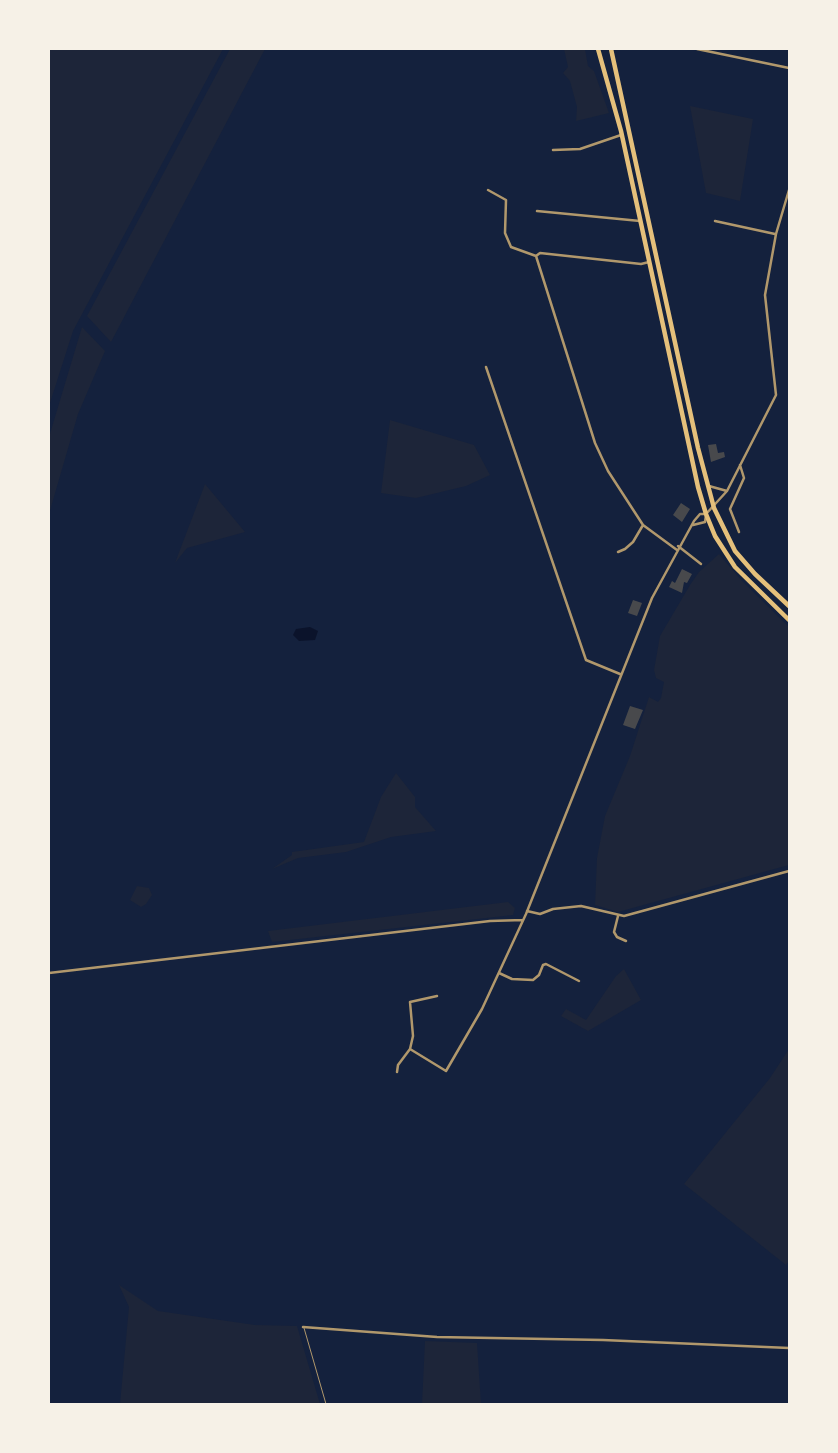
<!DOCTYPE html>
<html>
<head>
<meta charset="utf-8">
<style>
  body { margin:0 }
  #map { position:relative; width:838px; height:1453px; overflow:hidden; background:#14213d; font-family:"Noto Sans",sans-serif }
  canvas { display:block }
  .frame { position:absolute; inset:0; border:50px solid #f6f1e7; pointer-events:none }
</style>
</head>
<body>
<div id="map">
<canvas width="838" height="1453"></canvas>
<div class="frame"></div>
</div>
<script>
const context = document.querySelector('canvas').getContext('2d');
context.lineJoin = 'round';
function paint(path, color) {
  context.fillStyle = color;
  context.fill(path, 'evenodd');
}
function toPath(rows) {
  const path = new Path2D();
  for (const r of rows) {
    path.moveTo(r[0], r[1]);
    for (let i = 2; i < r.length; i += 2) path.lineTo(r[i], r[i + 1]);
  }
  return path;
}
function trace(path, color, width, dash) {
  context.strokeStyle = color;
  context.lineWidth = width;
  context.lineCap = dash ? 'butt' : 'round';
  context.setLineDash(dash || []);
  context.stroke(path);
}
const green = toPath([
  [49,49,223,49,73,331,49,406],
  [230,49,265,49,111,342,87,316],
  [564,49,585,49,588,66,594,71,609,113,576,121,577,107,570,81,563,73,568,67],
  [690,106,753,119,740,201,706,193],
  [82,327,105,351,78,414,49,514,49,437],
  [390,420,474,445,490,475,466,486,416,498,381,493],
  [205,484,245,532,187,548,175,563],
  [719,554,741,580,789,627,789,865,618,912,595,905,597,858,605,816,630,756,649,697,658,702,661,698,664,682,656,678,654,670,660,636,690,585,699,572],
  [396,773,415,797,415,807,436,831,391,837,346,852,298,858,272,869,292,855,292,852,364,842,381,797],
  [137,886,149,888,152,895,146,904,141,907,130,900],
  [508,902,515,908,513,915,272,942,268,931],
  [624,969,641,1000,588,1031,561,1016,566,1009,586,1020,616,976],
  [789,1049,789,1261,786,1265,684,1184,770,1078],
  [119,1285,158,1311,255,1325,297,1326,320,1404,120,1404,129,1307],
  [425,1341,477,1343,481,1404,422,1404]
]);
const water = toPath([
  [310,627,318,631,315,640,299,641,293,635,296,629]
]);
const building = toPath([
  [716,444,718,453,724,452,725,457,711,462,708,445],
  [681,503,690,509,682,522,673,515],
  [682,569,692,574,687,583,684,582,682,593,669,587,672,581,675,583],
  [633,600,642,603,637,616,628,613],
  [630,706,643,710,635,729,623,725]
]);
const service = toPath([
  [304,1328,326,1404]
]);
const minor = toPath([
  [697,49,789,68],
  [553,150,580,149,621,135],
  [488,190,506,200,505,233,511,247,536,256],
  [537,211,640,221],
  [715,221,775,234],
  [649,262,641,264,540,253,536,256,595,443,608,471,643,525,677,550],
  [486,367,586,660,620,674],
  [709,486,727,491],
  [706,514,727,491,776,395,765,295,776,234,789,190],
  [693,525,705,522,706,515],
  [739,532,730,509,744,478,740,465],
  [678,546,701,564],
  [618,552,625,549,633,542,643,525],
  [527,911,540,914,553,909,581,906,624,916,789,871],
  [618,916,614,932,617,937,626,941],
  [49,973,490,921,523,920],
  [499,973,512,979,533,980,539,975,543,965,546,964,579,981],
  [437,996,410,1002,413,1036,410,1049,446,1071,482,1009,526,914,652,598,694,521,700,514,705,514],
  [397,1072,398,1065,410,1049],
  [303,1327,437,1337,603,1340,789,1348]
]);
const trunk = toPath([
  [598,49,621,131,698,487,706,514,715,536,735,567,789,620],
  [611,49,698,448,714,508,735,551,755,574,789,606]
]);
paint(green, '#1d2539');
paint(water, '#0b132b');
paint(building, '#48494c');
trace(service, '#b1986c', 1);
trace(minor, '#b1986c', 2.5);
trace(trunk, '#e5c07b', 4.5);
</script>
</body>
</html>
